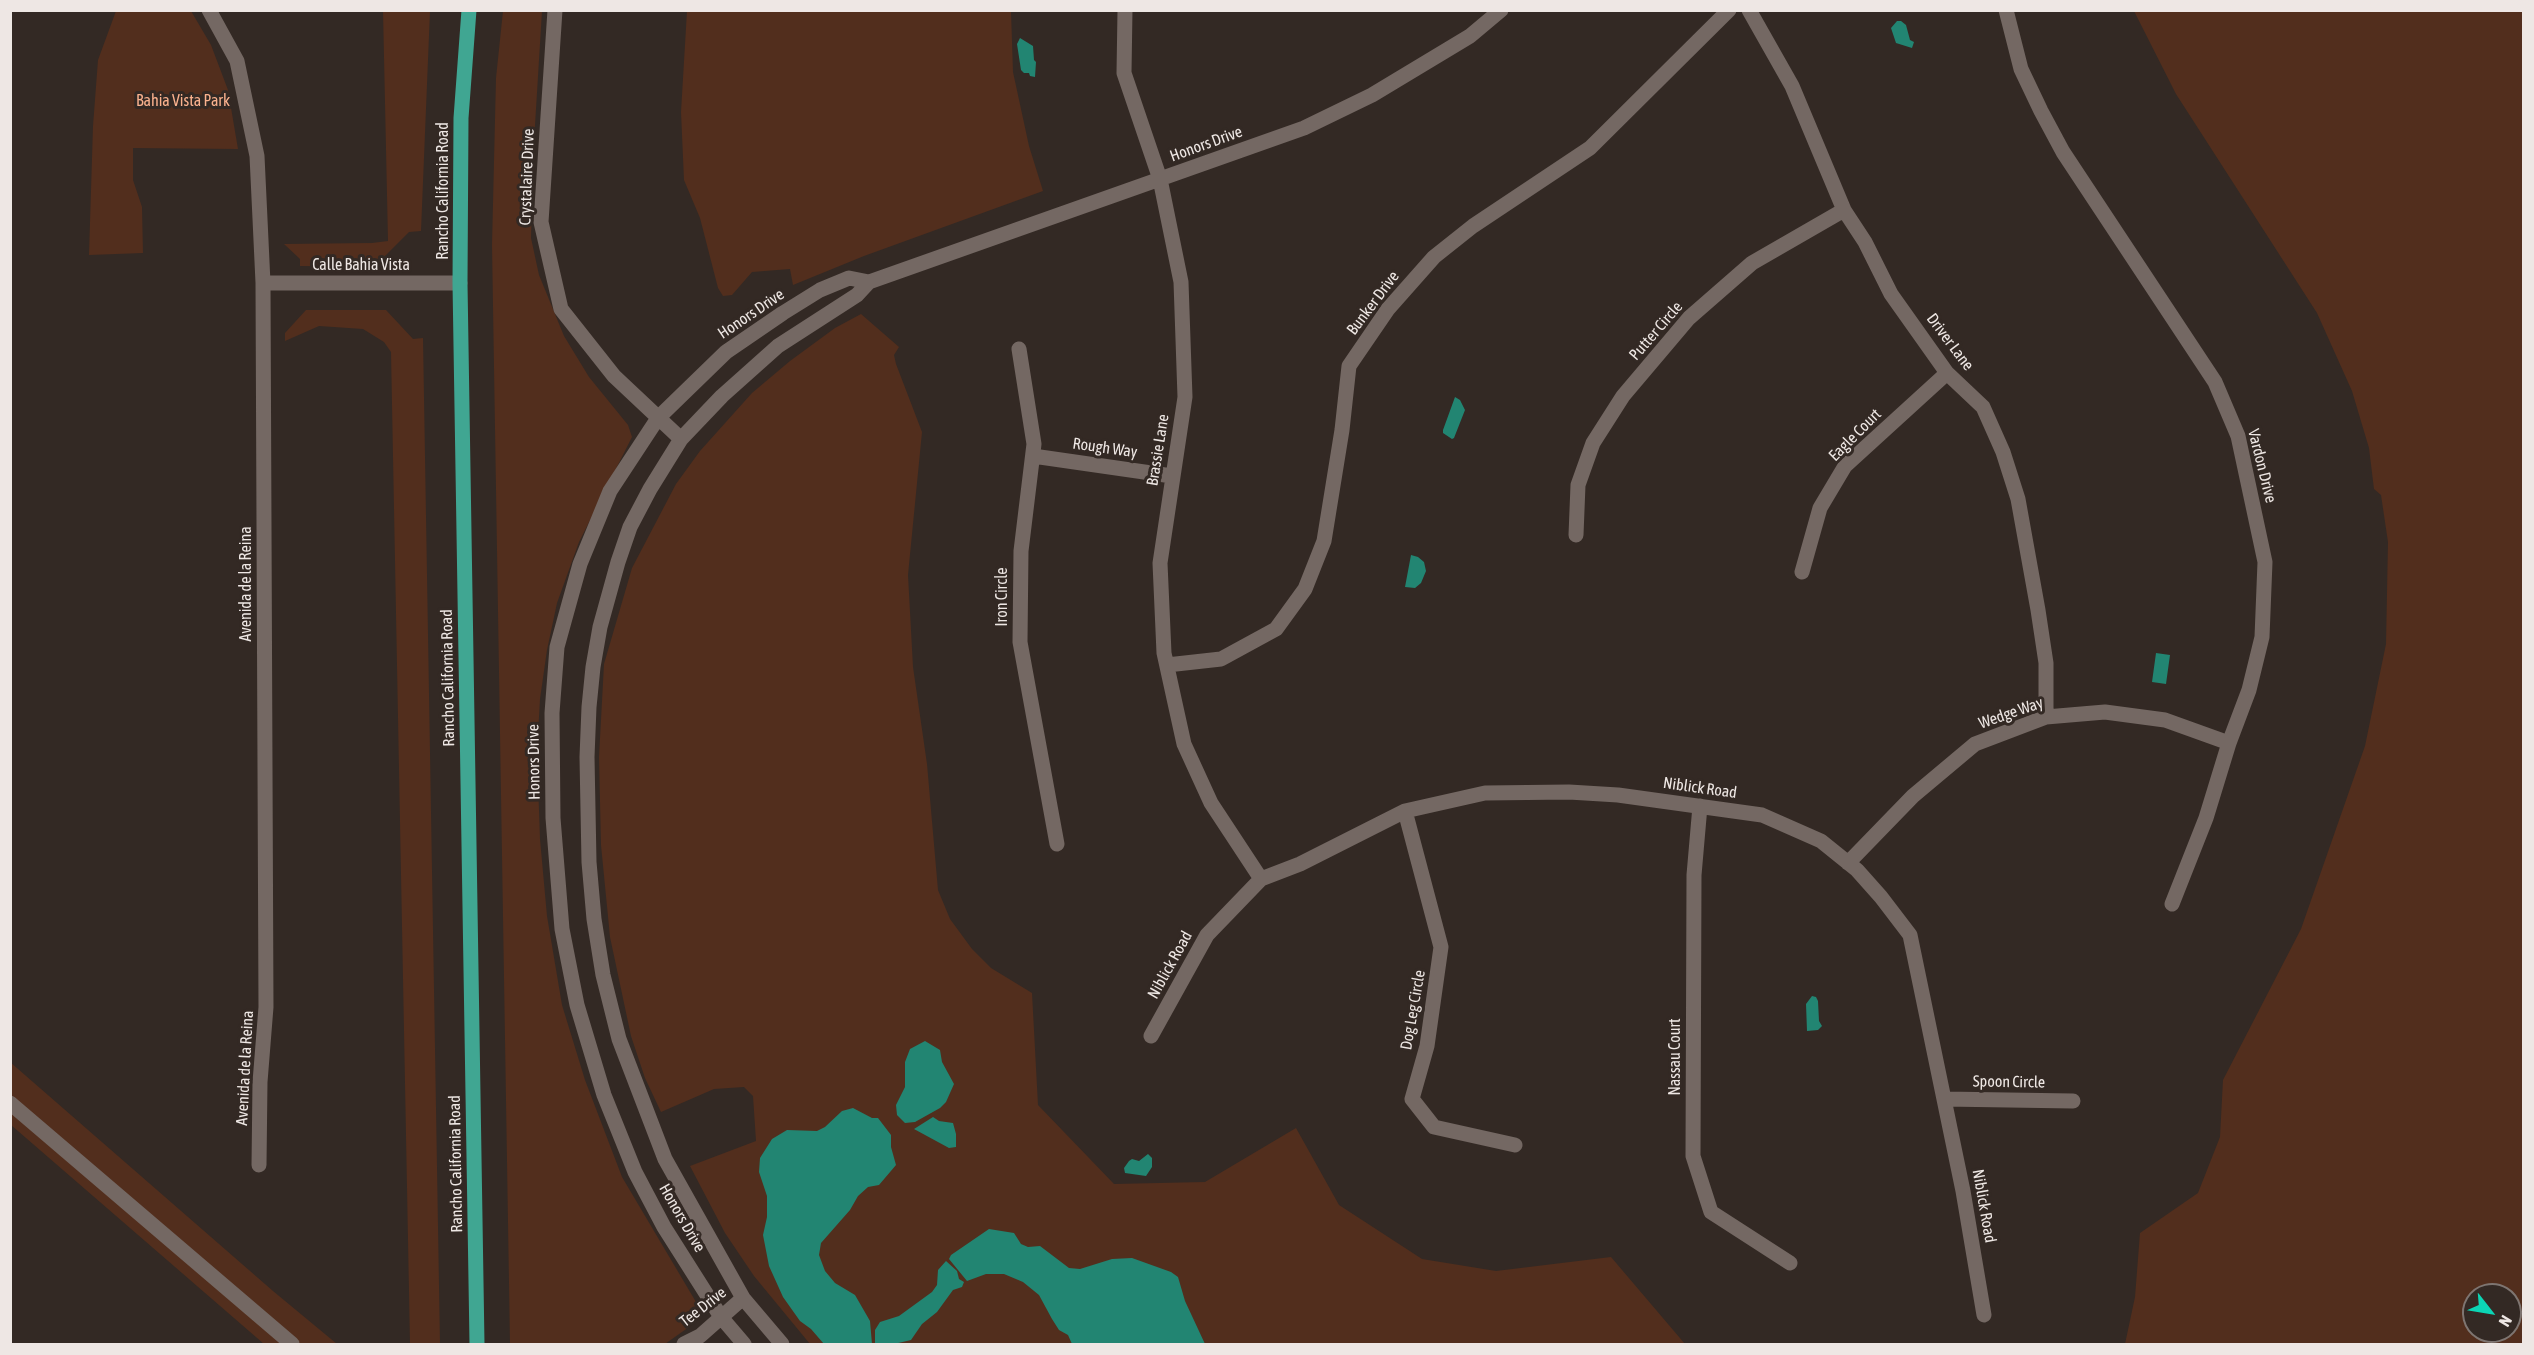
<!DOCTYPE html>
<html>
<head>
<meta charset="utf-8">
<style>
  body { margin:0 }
  #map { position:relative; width:2534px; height:1355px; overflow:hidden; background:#332924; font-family:"Asap Condensed",sans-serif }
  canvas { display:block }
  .frame { position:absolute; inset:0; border:12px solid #eee7e4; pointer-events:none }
  .north { position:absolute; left:2462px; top:1283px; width:60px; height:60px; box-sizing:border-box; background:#332924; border:2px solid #7e7571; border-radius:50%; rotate:121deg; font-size:16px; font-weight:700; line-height:24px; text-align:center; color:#eee7e4 }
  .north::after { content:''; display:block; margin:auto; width:21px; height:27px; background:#0cd5b5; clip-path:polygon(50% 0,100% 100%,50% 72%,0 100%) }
</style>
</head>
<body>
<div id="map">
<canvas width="2534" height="1355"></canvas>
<div class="frame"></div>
<div class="north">N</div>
</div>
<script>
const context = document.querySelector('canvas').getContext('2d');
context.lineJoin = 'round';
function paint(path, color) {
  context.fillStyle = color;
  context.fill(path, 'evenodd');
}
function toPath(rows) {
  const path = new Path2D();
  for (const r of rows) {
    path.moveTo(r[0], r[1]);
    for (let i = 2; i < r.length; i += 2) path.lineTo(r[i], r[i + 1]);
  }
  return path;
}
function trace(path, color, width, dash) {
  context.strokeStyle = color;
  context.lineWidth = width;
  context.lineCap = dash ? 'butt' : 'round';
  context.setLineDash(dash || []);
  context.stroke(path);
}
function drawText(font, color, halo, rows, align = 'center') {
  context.font = font + ' "Asap Condensed",sans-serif';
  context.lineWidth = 6;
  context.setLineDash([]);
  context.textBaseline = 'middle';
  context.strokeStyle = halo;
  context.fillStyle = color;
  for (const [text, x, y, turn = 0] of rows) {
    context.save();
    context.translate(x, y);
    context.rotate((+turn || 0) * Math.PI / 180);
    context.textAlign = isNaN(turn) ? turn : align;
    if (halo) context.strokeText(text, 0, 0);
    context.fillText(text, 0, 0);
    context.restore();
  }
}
const green = toPath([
  [116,11,191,11,211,45,228,90,238,149,133,148,133,180,142,207,143,253,89,255,93,126,98,60],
  [383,11,430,11,421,231,409,232,384,257,383,267,300,266,300,259,284,244,372,243,388,241],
  [503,11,542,11,533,158,531,238,539,275,564,336,589,377,628,425,632,437,579,542,557,603,547,650,540,699,537,752,540,839,547,916,562,1005,585,1080,622,1177,696,1302,696,1311,689,1327,665,1344,510,1344,492,245,496,78],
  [687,11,1011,11,1013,72,1029,146,1043,191,864,256,793,285,790,269,752,272,732,295,723,296,718,288,700,218,684,180,681,112],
  [2134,11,2523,11,2523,1344,2125,1344,2135,1297,2140,1233,2198,1193,2220,1137,2223,1080,2301,929,2365,746,2386,644,2388,542,2381,495,2374,489,2369,448,2352,391,2317,313,2176,94],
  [2474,1295,2510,1295,2510,1331,2474,1331],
  [306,310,386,310,413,339,423,338,440,1344,410,1344,391,352,384,342,363,329,319,326,285,341,285,333],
  [861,314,899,347,894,355,896,364,922,432,908,575,913,667,927,764,938,890,950,919,972,949,991,968,1032,993,1038,1105,1114,1184,1205,1182,1296,1128,1339,1205,1422,1259,1496,1271,1611,1257,1685,1344,810,1344,754,1276,725,1233,690,1166,756,1141,753,1096,744,1087,714,1089,661,1112,645,1078,631,1036,610,937,601,845,599,757,604,664,632,568,676,484,700,451,752,393,790,361,835,328],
  [10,1062,273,1291,337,1344,264,1344,11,1125]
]);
const water = toPath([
  [1897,21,1901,21,1906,25,1910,40,1914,42,1912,48,1896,43,1891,28],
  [1020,38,1033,46,1034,60,1036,62,1035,77,1030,76,1029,73,1024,73,1021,70,1017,44],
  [1455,397,1460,400,1465,410,1454,438,1452,439,1443,433,1443,430],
  [1411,555,1418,557,1424,562,1426,571,1421,583,1415,588,1405,587],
  [2156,653,2170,655,2166,684,2152,682],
  [1812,996,1816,997,1818,1001,1819,1021,1822,1026,1818,1030,1807,1031,1806,1004],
  [925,1041,940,1050,942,1062,954,1084,946,1102,940,1108,915,1122,905,1123,897,1115,896,1105,905,1087,905,1062,910,1049],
  [853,1108,872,1118,878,1118,891,1135,891,1147,896,1165,879,1185,868,1187,858,1196,850,1210,821,1243,819,1255,825,1271,835,1283,855,1295,870,1321,872,1344,824,1344,811,1329,800,1321,783,1297,769,1266,763,1235,767,1217,767,1196,759,1172,760,1158,772,1139,787,1130,817,1131,825,1127,842,1111],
  [933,1117,939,1121,953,1123,956,1134,956,1147,949,1148,914,1129],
  [1148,1154,1152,1158,1152,1167,1146,1176,1125,1173,1124,1168,1129,1161,1132,1159,1139,1161],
  [989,1229,1014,1233,1021,1244,1028,1247,1040,1246,1069,1268,1080,1269,1112,1259,1132,1258,1171,1272,1178,1277,1185,1301,1205,1344,1072,1344,1068,1335,1059,1330,1052,1319,1039,1295,1023,1282,1004,1274,986,1274,967,1281,949,1259,951,1255],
  [946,1261,957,1271,959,1279,964,1282,962,1287,953,1290,937,1312,922,1324,911,1340,894,1344,875,1344,875,1330,880,1322,899,1316,932,1292,937,1285,938,1270]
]);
const minor = toPath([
  [209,10,237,61,257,156,260,219,263,283,266,1007,260,1082,259,1165],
  [555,10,541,222,561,309,614,376,681,439],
  [1125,10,1124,73,1160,179,1181,282,1185,397,1160,563,1164,653,1184,744,1211,803,1261,879],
  [1749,10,1792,86,1844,210,1865,242,1891,294,1947,373,1983,407,2003,452,2018,499,2038,610,2046,663,2046,717],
  [2006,10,2021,69,2041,111,2063,152,2215,382,2238,436,2265,562,2262,637,2249,690,2229,743,2206,818,2172,904],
  [263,283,460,283],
  [1019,349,1034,444,1021,551,1020,642,1057,844],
  [1033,456,1172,476],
  [1576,535,1578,485,1593,443,1623,396,1689,318,1752,263,1844,210],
  [1802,572,1820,508,1845,466,1947,373],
  [1167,665,1221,659,1276,629,1305,589,1324,541,1342,430,1349,366,1388,309,1434,257,1473,226,1590,148,1729,10],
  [1700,806,1694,875,1693,1156,1711,1212,1790,1263],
  [1405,811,1441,947,1427,1046,1412,1099,1434,1127,1515,1145],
  [1848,863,1913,796,1975,744,2046,717,2105,712,2165,720,2229,743],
  [1151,1036,1207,935,1261,879,1300,864,1405,811,1485,793,1569,792,1618,795,1762,815,1821,841,1857,870,1881,897,1910,935,1963,1191,1984,1315],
  [1944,1099,2073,1101],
  [10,1103,292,1344],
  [684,1344,700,1336,743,1298],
  [744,1344,721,1317,664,1227,635,1172,604,1095,577,1005,562,929,553,818,552,713,557,647,580,564,610,491,658,418,726,352,783,313,820,290,849,278,869,282],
  [782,1344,743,1298,665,1159,619,1039,603,975,594,919,589,862,587,757,589,707,593,667,600,627,618,562,630,527,650,489,681,439,722,396,778,346,857,295,869,282,1304,128,1372,95,1470,36,1501,10]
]);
const major = toPath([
  [469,10,461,118,460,283,477,1344]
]);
const parkNames = [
  ["Bahia Vista Park",183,101]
];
const streetNames = [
  ["Honors Drive",1206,144,-20],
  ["Crystalaire Drive",527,177,-88],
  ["Rancho California Road",443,191,-90],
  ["Calle Bahia Vista",361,265],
  ["Bunker Drive",1373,303,-53],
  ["Honors Drive",751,314,-34],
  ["Putter Circle",1656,331,-49],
  ["Driver Lane",1950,342,53],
  ["Eagle Court",1855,435,-45],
  ["Rough Way",1105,448,8],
  ["Brassie Lane",1158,450,-81],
  ["Vardon Drive",2262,466,76],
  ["Avenida de la Reina",246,584,-90],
  ["Iron Circle",1002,597,-90],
  ["Rancho California Road",448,678,-91],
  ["Wedge Way",2011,713,-19],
  ["Honors Drive",534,762,-91],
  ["Niblick Road",1700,788,8],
  ["Niblick Road",1170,965,-61],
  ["Dog Leg Circle",1413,1010,-80],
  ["Nassau Court",1675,1057,-90],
  ["Avenida de la Reina",245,1068,-87],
  ["Spoon Circle",2009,1082,1],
  ["Rancho California Road",456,1164,-91],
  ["Niblick Road",1984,1206,80],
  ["Honors Drive",682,1218,60],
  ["Tee Drive",703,1307,-38]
];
paint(green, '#522e1d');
paint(water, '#228572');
trace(minor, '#746863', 15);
trace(major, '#40a692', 15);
drawText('16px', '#fbb28e', '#332924', parkNames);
drawText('16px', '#eee7e4', '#332924', streetNames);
</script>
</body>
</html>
